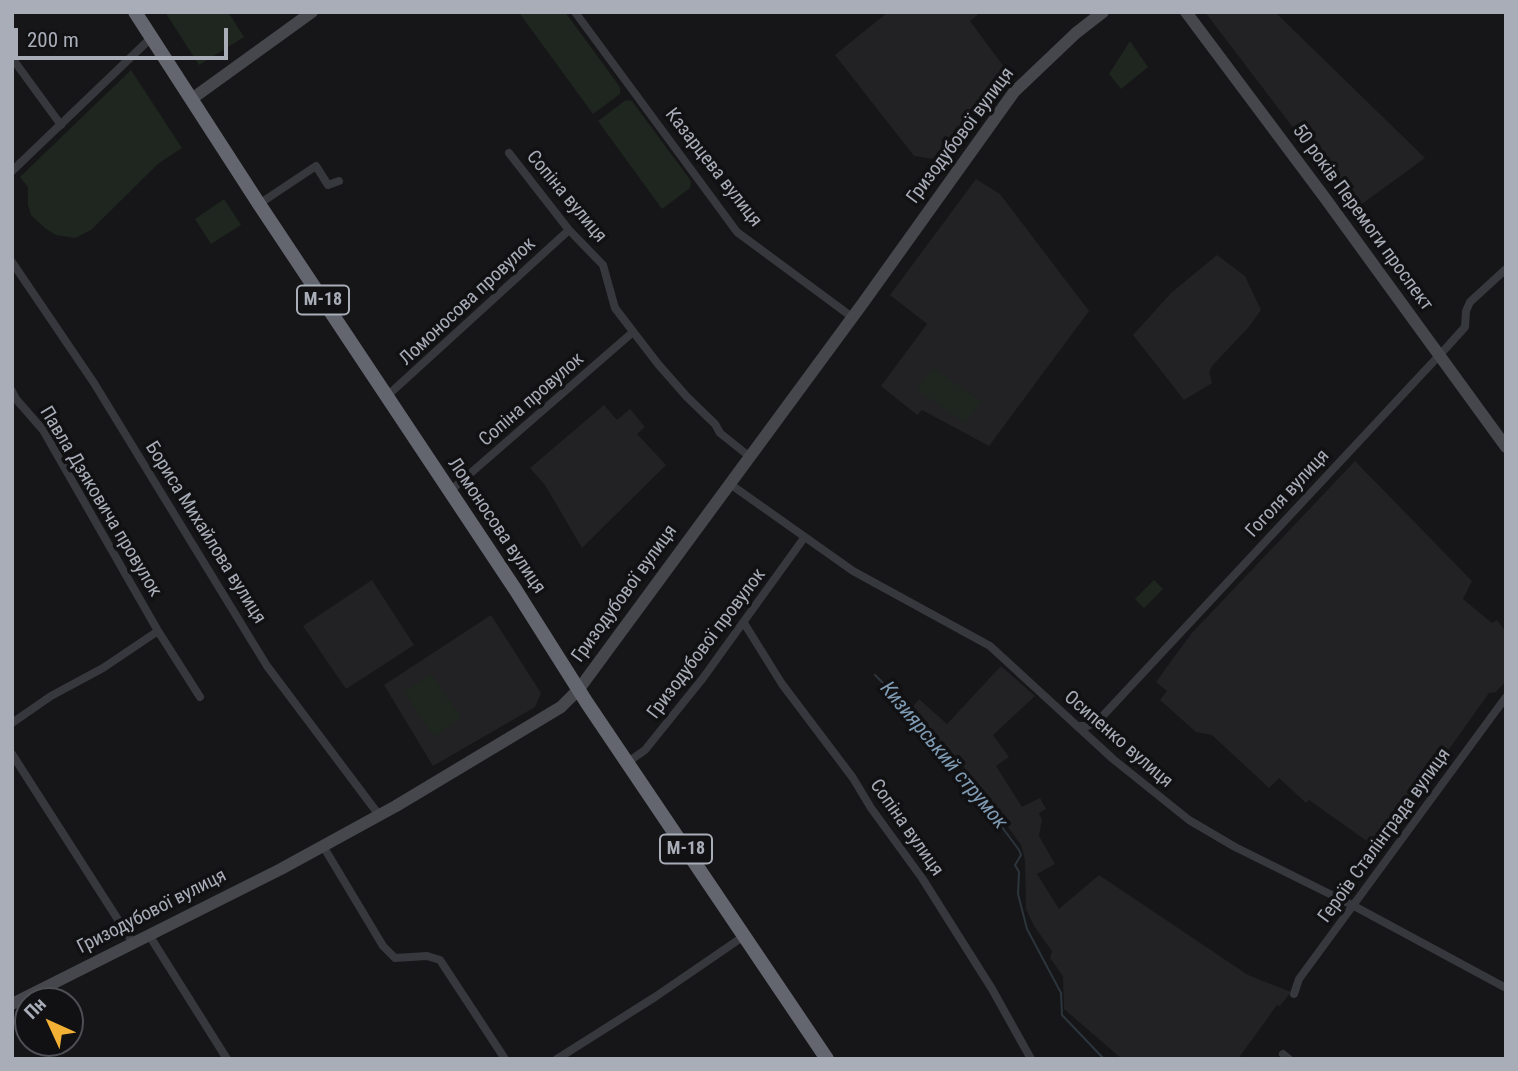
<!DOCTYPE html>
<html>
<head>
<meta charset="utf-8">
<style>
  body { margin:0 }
  #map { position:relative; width:1518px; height:1071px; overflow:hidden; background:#161618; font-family:"Roboto Condensed",sans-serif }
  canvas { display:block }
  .frame { position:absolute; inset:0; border:14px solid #a8adb8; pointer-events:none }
  .north { position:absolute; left:14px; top:987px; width:70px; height:70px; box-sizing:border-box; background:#111113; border:2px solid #4d4f55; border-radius:50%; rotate:315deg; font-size:19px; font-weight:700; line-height:28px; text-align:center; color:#a8adb8 }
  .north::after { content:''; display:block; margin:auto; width:24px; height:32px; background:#f2b134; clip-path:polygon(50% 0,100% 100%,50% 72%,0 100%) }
  .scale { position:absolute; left:14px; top:28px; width:214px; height:32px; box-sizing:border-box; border:4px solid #a8adb8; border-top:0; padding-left:9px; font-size:21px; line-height:24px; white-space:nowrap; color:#a8adb8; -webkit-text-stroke:5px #111113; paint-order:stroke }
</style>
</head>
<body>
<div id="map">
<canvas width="1518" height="1071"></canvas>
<div class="frame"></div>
<div class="north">Пн</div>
<div class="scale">200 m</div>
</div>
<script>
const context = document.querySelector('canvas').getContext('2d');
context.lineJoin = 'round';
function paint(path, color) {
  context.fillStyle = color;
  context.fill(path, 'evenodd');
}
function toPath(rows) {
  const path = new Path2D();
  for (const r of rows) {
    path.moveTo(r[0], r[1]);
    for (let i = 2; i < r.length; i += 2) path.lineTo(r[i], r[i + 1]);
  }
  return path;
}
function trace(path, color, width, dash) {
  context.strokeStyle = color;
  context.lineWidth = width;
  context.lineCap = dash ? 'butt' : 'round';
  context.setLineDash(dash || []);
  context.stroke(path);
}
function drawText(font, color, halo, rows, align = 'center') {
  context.font = font + ' "Roboto Condensed",sans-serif';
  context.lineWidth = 7;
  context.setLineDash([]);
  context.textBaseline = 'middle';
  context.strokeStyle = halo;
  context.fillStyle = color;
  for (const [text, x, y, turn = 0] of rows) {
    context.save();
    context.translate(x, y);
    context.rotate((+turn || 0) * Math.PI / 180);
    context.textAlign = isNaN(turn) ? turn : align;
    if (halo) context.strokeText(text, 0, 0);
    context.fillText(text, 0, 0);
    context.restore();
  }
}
const built = toPath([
  [888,12,981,12,970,21,1007,71,941,160,914,156,835,55],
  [1205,12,1275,12,1425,158,1355,209],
  [976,179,1000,194,1089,311,989,446,922,410,917,415,881,386,927,324,890,295],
  [1217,255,1245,276,1261,310,1248,328,1212,366,1209,372,1212,383,1184,400,1133,335,1171,293],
  [604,405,617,420,630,409,645,427,637,434,666,465,582,548,545,485,530,468],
  [1355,461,1472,581,1463,599,1492,623,1497,620,1506,632,1506,681,1496,692,1489,693,1378,849,1309,800,1306,803,1279,778,1269,788,1212,735,1196,732,1160,700,1167,691,1156,682,1191,634],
  [372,580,414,645,346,689,303,626],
  [491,615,541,693,535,707,433,766,384,685],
  [1001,666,1035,696,993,735,1009,757,996,766,1022,807,1040,798,1046,809,1039,813,1042,820,1039,836,1055,864,1037,874,1059,909,1099,875,1248,975,1291,992,1280,1006,1277,1005,1238,1059,1122,1059,1064,1009,1063,976,1050,958,1052,951,1034,926,1026,909,1025,860,1021,845,964,767,909,712,919,699,947,724]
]);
const green = toPath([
  [165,12,228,12,244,37,199,65],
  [522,12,565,12,620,87,620,94,593,114,520,14],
  [1130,41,1148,67,1121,89,1109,74],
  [131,70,182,148,159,163,91,230,75,238,56,235,46,229,31,215,28,205,28,187,20,177],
  [626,100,632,101,691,181,690,188,662,209,598,121],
  [224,199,241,225,211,244,195,219],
  [933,368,981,401,966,423,917,390],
  [1154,580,1163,589,1144,608,1135,599],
  [431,674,461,718,434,737,404,692]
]);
const stream = toPath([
  [875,675,893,693,902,711,919,735,962,773,1019,850,1021,855,1015,865,1019,872,1018,894,1027,929,1061,993,1062,1015,1104,1059]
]);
const street = toPath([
  [575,12,737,232,852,317],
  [12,58,61,125],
  [509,153,569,230,603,265,615,308,658,364,687,397,715,424,720,433,750,457],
  [12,171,152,37],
  [259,204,316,166,328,185,339,181],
  [12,262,94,383,267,666,379,815],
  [12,391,16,399,43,430,158,631,103,668,51,696,12,723],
  [387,396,569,230],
  [730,484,853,571,990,646,1113,759,1189,820,1235,847,1354,906,1506,988],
  [450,491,633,332],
  [744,623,782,684,853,778,871,808,922,878,992,989,1031,1059],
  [158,631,200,697],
  [1077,726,1088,726,1098,721,1447,347,1465,327,1466,311,1470,302,1506,269],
  [12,754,133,943],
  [628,762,645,750,703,678,804,538],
  [323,846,383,946,395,958,427,956,440,960,505,1059],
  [149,935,227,1059],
  [1294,994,1299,979,1506,697],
  [1283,1054,1289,1059],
  [557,1059,655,997,744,936]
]);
const secondary = toPath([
  [1186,12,1325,198,1506,447],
  [193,98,312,12],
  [12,1004,281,869,396,806,561,707,579,689,863,303,1014,92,1076,33,1103,12]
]);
const highway = toPath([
  [135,12,259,204,515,589,587,703,827,1059]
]);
const shields = [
  [323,300,52],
  [686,849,52]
];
const shieldNames = [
  ["М-18",323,300],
  ["М-18",686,849]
];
const streetNames = [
  ["Гризодубової вулиця",961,136,-53],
  ["Казарцева вулиця",713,168,52],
  ["Сопіна вулиця",566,197,50],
  ["50 років Перемоги проспект",1362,218,54],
  ["Ломоносова провулок",468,302,-43],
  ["Сопіна провулок",532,400,-41],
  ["Гоголя вулиця",1288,494,-47],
  ["Павла Дзяковича провулок",100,502,59],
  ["Ломоносова вулиця",496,526,56],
  ["Бориса Михайлова вулиця",205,533,58],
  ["Гризодубової вулиця",625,594,-54],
  ["Гризодубової провулок",707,644,-53],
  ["Осипенко вулиця",1118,740,41],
  ["Сопіна вулиця",906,828,55],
  ["Героїв Сталінграда вулиця",1385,836,-54],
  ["Гризодубової вулиця",152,912,-27]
];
const waterNames = [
  ["Кизиярський струмок",943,756,50]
];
paint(built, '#222225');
paint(green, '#1e261f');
trace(stream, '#2c353c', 2);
trace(street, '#37383d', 8);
trace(secondary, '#45474d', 12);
trace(highway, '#63666e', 14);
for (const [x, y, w] of shields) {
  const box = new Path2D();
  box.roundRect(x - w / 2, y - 14.5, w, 29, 5);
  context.fillStyle = '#111113';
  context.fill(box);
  trace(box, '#a8adb8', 2);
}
drawText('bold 18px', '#a8adb8', null, shieldNames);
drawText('19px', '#a8adb8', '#111113', streetNames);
drawText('italic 21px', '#7f9bb3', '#111113', waterNames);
</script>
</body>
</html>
